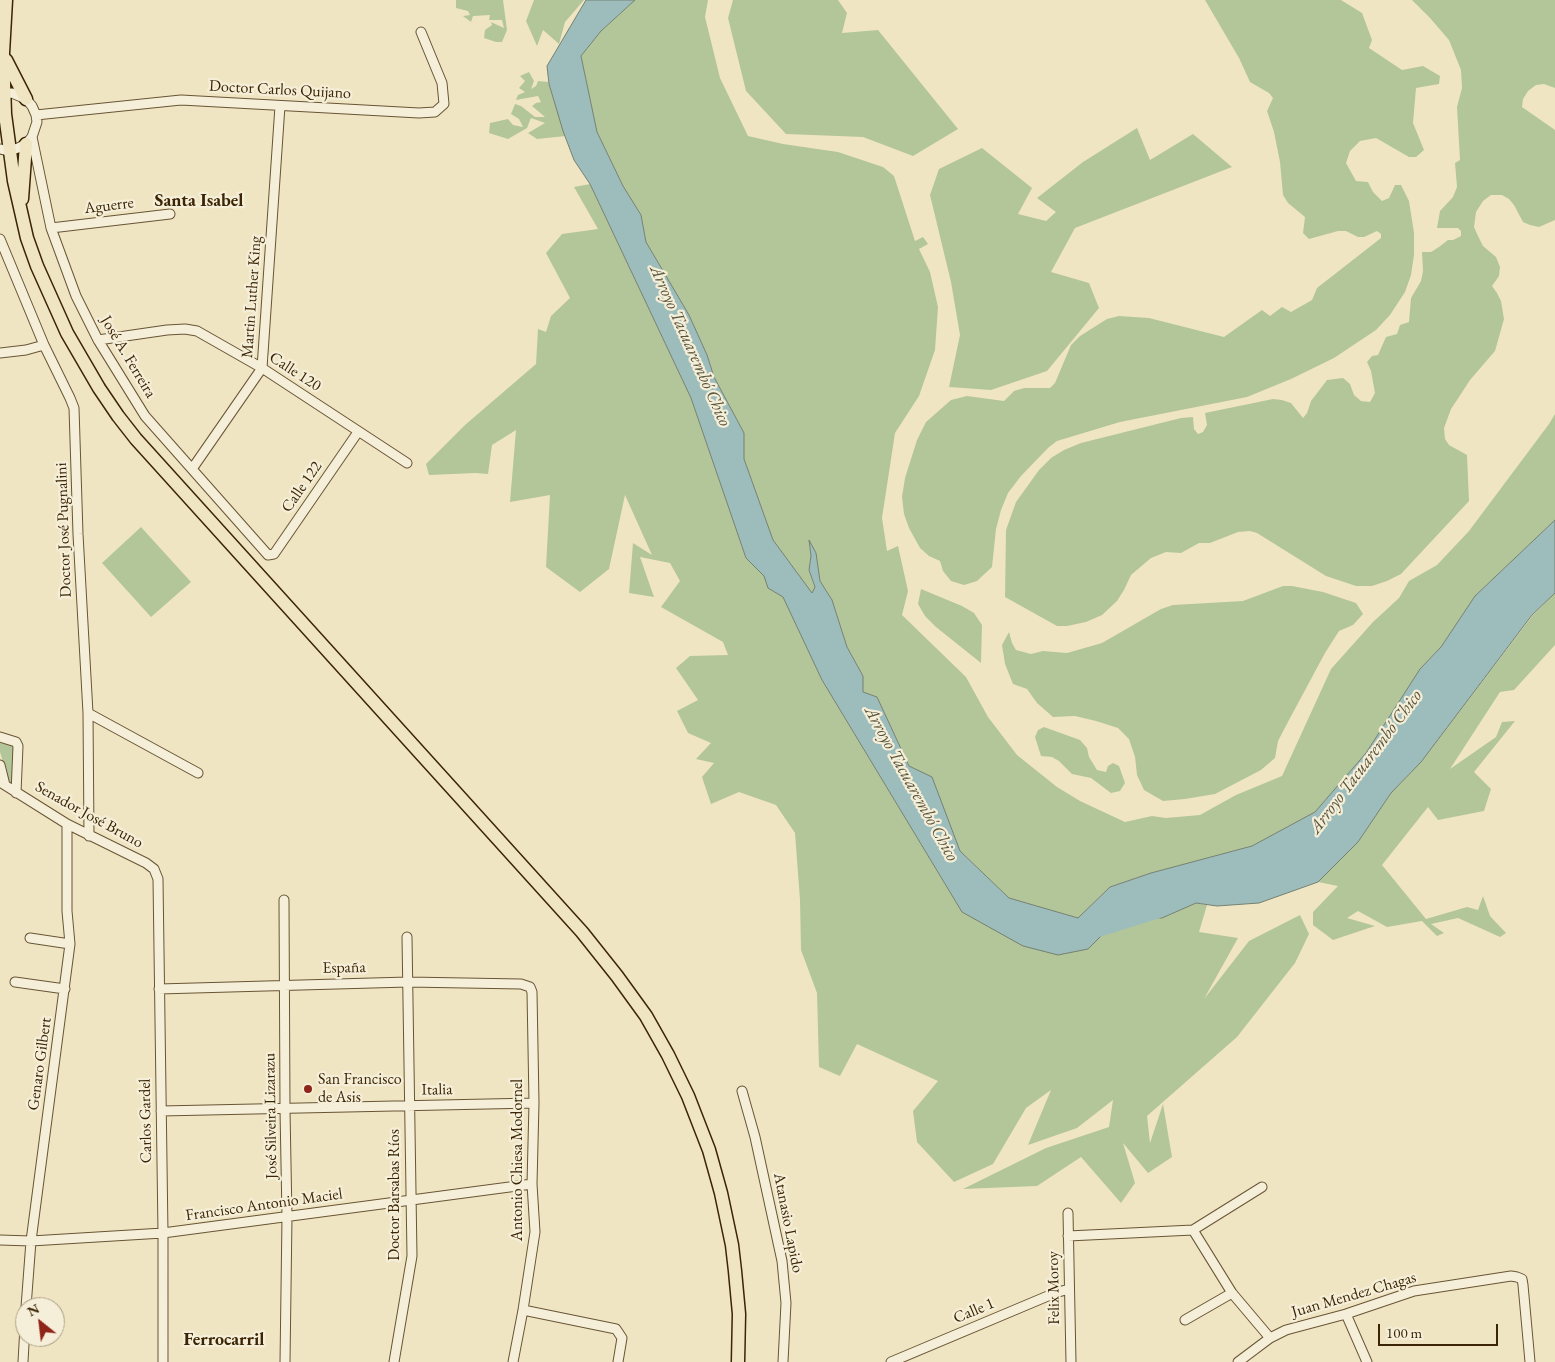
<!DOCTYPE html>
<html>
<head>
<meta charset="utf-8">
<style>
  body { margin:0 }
  #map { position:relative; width:1555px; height:1362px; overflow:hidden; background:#f0e5c3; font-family:"EB Garamond",serif }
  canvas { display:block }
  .north { position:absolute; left:15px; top:1297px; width:50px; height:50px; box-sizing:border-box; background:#f5eed8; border:1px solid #ab9e83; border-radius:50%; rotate:331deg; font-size:14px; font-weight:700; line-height:20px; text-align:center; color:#3b2504 }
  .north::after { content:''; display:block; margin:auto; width:18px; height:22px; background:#8f2418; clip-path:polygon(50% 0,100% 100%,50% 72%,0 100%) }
  .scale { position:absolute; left:1378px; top:1324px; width:120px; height:22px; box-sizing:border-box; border:2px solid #3b2504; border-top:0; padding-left:6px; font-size:15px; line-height:18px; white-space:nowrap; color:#3b2504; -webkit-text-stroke:4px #f5eed8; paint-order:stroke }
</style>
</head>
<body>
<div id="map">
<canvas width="1555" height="1362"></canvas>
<div class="north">N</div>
<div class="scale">100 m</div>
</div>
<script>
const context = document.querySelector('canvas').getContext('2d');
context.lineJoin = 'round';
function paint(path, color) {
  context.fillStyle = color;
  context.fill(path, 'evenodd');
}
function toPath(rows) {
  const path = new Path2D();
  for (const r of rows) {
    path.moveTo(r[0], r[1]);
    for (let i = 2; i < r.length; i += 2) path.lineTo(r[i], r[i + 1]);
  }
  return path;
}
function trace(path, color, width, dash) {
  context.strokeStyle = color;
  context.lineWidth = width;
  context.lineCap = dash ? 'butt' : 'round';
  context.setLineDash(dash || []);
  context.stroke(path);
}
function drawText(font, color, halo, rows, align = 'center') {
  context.font = font + ' "EB Garamond",serif';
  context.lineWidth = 4.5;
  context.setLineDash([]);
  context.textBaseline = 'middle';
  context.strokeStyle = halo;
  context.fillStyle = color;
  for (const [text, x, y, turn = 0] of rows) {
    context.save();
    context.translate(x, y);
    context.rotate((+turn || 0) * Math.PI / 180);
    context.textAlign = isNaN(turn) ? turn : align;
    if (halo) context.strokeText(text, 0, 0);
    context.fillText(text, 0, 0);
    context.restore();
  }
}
const green = toPath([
  [456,0,503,0,507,30,502,42,496,42,484,38,485,30,492,25,491,22,504,28,502,20,489,20,490,15,473,16,471,22,463,16,470,15,468,11,456,8],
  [534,0,584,0,565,22,559,44,543,30,537,46,526,21],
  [635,0,708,0,705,17,720,78,748,136,783,144,838,152,883,167,894,176,915,241,923,237,928,244,919,249,930,272,938,307,935,350,919,396,895,433,882,518,887,551,898,546,908,591,902,615,966,677,988,717,1017,755,1057,787,1080,801,1125,822,1152,816,1166,818,1200,815,1236,795,1282,776,1331,669,1373,622,1399,598,1409,581,1437,565,1469,531,1549,424,1555,414,1555,520,1475,596,1441,647,1420,669,1366,753,1315,812,1252,846,1151,873,1110,887,1078,918,1009,898,960,851,932,778,909,766,877,697,863,692,863,676,847,647,832,600,820,581,816,553,809,542,811,556,809,570,815,588,812,594,773,540,744,459,744,433,714,377,707,355,689,315,646,242,641,215,623,186,597,132,581,56,601,31],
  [733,0,838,0,847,13,842,33,878,30,958,129,913,156,863,137,786,134,746,91,728,18],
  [1205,0,1341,0,1362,13,1372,40,1369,48,1402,70,1423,66,1440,76,1439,84,1416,88,1413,123,1424,150,1416,157,1409,157,1376,138,1360,141,1350,151,1346,163,1356,181,1368,182,1373,192,1382,201,1389,198,1395,185,1401,185,1409,201,1414,233,1414,255,1411,275,1405,292,1390,315,1376,330,1334,358,1291,379,1247,397,1120,422,1057,441,1049,447,1021,476,1008,493,1001,510,996,529,992,567,977,581,964,585,951,581,943,571,940,561,929,556,920,548,909,528,904,514,902,497,905,478,917,440,926,422,951,400,967,396,1004,401,1014,391,1024,388,1050,388,1055,383,1071,345,1080,336,1107,319,1119,316,1149,318,1224,337,1262,310,1270,316,1282,307,1291,312,1312,300,1317,288,1381,238,1381,234,1377,231,1364,237,1358,237,1346,231,1338,231,1309,239,1303,233,1305,217,1288,203,1283,195,1280,162,1274,132,1267,111,1273,98,1269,93,1250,82,1239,58],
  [1412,0,1555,0,1555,88,1544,84,1536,85,1528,91,1523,99,1522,107,1555,130,1555,220,1539,227,1530,225,1523,222,1514,205,1509,199,1502,195,1491,195,1483,201,1476,212,1474,227,1478,236,1483,246,1496,257,1500,267,1499,276,1492,286,1497,293,1501,301,1504,319,1495,351,1470,380,1459,397,1451,409,1444,428,1445,439,1449,445,1467,455,1469,501,1401,574,1387,581,1372,586,1356,586,1326,576,1257,533,1250,531,1238,532,1210,543,1199,543,1181,553,1166,552,1151,558,1131,575,1124,590,1117,601,1102,615,1086,622,1067,626,1057,626,1005,597,1006,530,1016,502,1039,470,1051,458,1064,450,1081,443,1181,418,1193,417,1194,429,1198,434,1203,432,1207,425,1205,413,1273,399,1282,400,1291,403,1303,418,1307,413,1311,401,1327,380,1343,378,1350,384,1354,395,1361,401,1370,402,1375,393,1371,371,1367,362,1372,356,1378,355,1386,337,1397,334,1400,325,1409,322,1411,298,1421,281,1423,271,1422,252,1431,252,1439,247,1448,240,1453,240,1461,236,1461,231,1458,228,1437,228,1440,211,1453,197,1457,187,1455,163,1460,160,1457,107,1462,88,1461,70,1449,40,1430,18],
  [529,72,534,81,531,89,536,86,538,81,548,82,566,136,537,139,528,133,545,123,531,118,527,128,508,139,489,133,490,123,508,119,513,125,523,127,519,119,511,114,515,104,521,106,535,117,545,117,532,106,536,103,541,102,538,96,516,100,518,95,525,92,519,88,525,81,520,76],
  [1137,128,1150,160,1193,134,1232,167,1075,228,1051,272,1089,283,1099,308,1047,371,991,390,949,387,960,335,951,282,930,195,939,169,982,148,1032,188,1018,214,1046,221,1056,212,1037,198,1083,162],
  [590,184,691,398,746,558,764,576,768,588,783,596,822,680,962,912,1088,949,1121,916,1162,918,1196,903,1207,905,1199,932,1238,938,1204,999,1249,941,1300,915,1309,934,1295,963,1237,1037,1147,1116,1150,1143,1163,1104,1172,1157,1148,1173,1123,1143,1135,1183,1121,1203,1081,1157,1037,1186,963,1189,1046,1148,1109,1127,1113,1100,1077,1128,1028,1145,1051,1090,1026,1108,993,1164,954,1182,917,1142,913,1111,938,1081,857,1044,840,1076,819,1067,817,993,801,950,800,900,795,833,776,805,739,792,711,804,702,777,714,763,696,759,711,743,688,733,677,711,698,700,676,668,690,656,728,655,723,642,661,607,680,581,670,563,640,557,654,597,629,593,633,543,652,555,625,495,609,569,580,592,546,567,550,495,510,502,516,430,492,445,488,474,476,473,429,475,426,464,465,425,536,364,538,329,546,332,551,316,570,298,546,253,562,234,598,229,574,187],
  [141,527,191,582,151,617,102,563],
  [1283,586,1292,586,1323,592,1356,603,1363,614,1353,625,1339,631,1325,653,1289,720,1278,741,1275,758,1261,770,1215,794,1185,799,1163,801,1144,790,1137,775,1135,757,1129,739,1118,728,1096,721,1075,716,1053,717,1037,703,1027,689,1013,684,1005,664,1002,645,1009,632,1012,643,1016,650,1031,654,1043,651,1067,653,1102,643,1161,609,1173,605,1243,601],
  [921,589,962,606,974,613,982,625,981,663,936,627,925,616,918,604],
  [1555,593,1555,645,1514,690,1500,692,1450,769,1496,737,1502,722,1515,721,1474,772,1491,789,1484,811,1438,820,1428,807,1382,865,1426,919,1467,907,1478,910,1483,896,1490,916,1506,933,1500,937,1458,918,1431,924,1444,933,1437,936,1422,921,1387,927,1358,911,1347,918,1375,926,1333,940,1313,925,1313,912,1338,886,1318,882,1358,842,1391,793,1421,762,1533,615],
  [1044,727,1080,740,1087,748,1089,757,1097,770,1106,772,1108,766,1113,763,1119,766,1125,783,1120,791,1111,793,1091,778,1072,774,1059,761,1052,757,1041,756,1035,737,1038,730],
  [0,740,14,745,16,748,13,783,9,782,0,752]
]);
const water = toPath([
  [586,0,635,0,601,31,581,56,597,132,623,186,641,215,646,242,689,315,707,355,714,377,744,433,744,459,773,540,812,593,815,587,809,570,811,556,809,540,816,553,820,581,832,600,847,647,863,676,863,692,877,697,909,766,932,777,960,851,1009,898,1078,918,1110,887,1151,873,1252,846,1315,812,1366,753,1420,669,1441,647,1475,596,1555,520,1555,593,1532,615,1421,762,1391,793,1358,842,1318,882,1259,903,1217,906,1196,903,1162,918,1121,916,1088,949,1058,955,1023,946,962,912,822,680,783,597,768,588,764,576,746,558,691,398,590,184,574,160,563,131,549,84,547,66,586,0]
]);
const river = toPath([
  [1093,931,1157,911]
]);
const minor = toPath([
  [0,94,12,93,26,99,32,106,36,115,37,122,32,137,26,144,18,148,9,151,0,149],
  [36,115,181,100,419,113,435,112,444,104,442,83,421,32],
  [32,137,51,228,76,296,98,340,145,416,268,555,274,554,358,432],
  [51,228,170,214],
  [0,239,44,345,70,398,74,408,78,534,88,713,89,836],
  [98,340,167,330,185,329,197,331,262,368,407,463],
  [0,353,26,350,44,345],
  [192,469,262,368,280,106],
  [88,713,198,773],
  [0,737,16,742,18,746,16,793],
  [0,765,5,785],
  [0,782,67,824,146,863,154,869,158,879,163,1233,163,1362],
  [284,900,285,1110,287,1217,285,1362],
  [30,938,70,944],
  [15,982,65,989],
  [159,989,408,982,521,984,530,987,532,992,534,1103,532,1184,535,1232,523,1310,513,1362],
  [742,1091,755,1137,782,1261,786,1303,783,1362],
  [161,1111,534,1103],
  [1068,1213,1071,1362],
  [1193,1230,1232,1293,1270,1338],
  [1068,1236,1193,1230,1262,1187],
  [0,1240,31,1241,163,1233,532,1184],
  [26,1307,31,1241,70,944,67,911,67,824],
  [523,1310,616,1329,622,1338,618,1362],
  [1346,1314,1367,1362],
  [1185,1320,1232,1293],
  [23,1362,25,1326],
  [394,1362,412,1256,407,937],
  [891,1362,1055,1293,1069,1289],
  [1238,1362,1270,1338,1286,1330,1346,1314,1414,1291,1511,1276,1517,1277,1522,1279,1523,1285,1530,1362]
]);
const highway = toPath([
  [6,0,3,53,5,114,14,181,27,238,37,266,67,333,99,388,118,416,136,439,582,932,617,976,646,1016,668,1055,688,1096,709,1150,721,1193,732,1245,735,1271,739,1314,738,1362],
  [6,60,26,99],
  [22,199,26,144]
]);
const markers = [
  [308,1089,5,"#8f2418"]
];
const streetNames = [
  ["Doctor Carlos Quijano",280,90,3],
  ["Aguerre",109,206,-7],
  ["Martin Luther King",252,297,-86],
  ["José A. Ferreira",128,357,59],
  ["Calle 120",295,372,33],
  ["Calle 122",302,487,-55],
  ["Doctor José Pugnalini",64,530,-92],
  ["Senador José Bruno",89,815,29],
  ["España",344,968,-1],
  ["Genaro Gilbert",40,1064,-82],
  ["Italia",437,1090,-1],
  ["José Silveira Lizarazu",271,1116,-91],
  ["Carlos Gardel",146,1121,-91],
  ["Antonio Chiesa Modornel",518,1160,-90],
  ["Doctor Barsabas Ríos",395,1195,-90],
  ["Francisco Antonio Maciel",264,1205,-8],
  ["Atanasio Lapido",788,1223,79],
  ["Felix Moroy",1054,1288,-91],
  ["Juan Mendez Chagas",1354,1295,-16],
  ["Calle 1",974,1311,-23]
];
const poiNames = [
  ["San Francisco",318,1080],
  ["de Asis",318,1098]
];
const neighbourhoodNames = [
  ["Santa Isabel",199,201],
  ["Ferrocarril",224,1340]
];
const waterNames = [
  ["Arroyo Tacuarembó Chico",690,346,66],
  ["Arroyo Tacuarembó Chico",1366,762,-53],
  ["Arroyo Tacuarembó Chico",911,784,61]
];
paint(green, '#b3c699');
paint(water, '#9cbdbb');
trace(water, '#758072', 1);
trace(river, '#9cbdbb', 15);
trace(minor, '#685534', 11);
trace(highway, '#3b2504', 15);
trace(minor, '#f5eed8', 9);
trace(highway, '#f0e5c3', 12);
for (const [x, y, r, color] of markers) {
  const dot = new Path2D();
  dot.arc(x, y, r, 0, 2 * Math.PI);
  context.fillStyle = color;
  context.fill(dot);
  trace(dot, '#f5eed8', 2);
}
drawText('16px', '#3b2504', '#f5eed8', streetNames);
drawText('16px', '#3b2504', '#f5eed8', poiNames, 'left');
drawText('bold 18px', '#3b2504', '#f5eed8', neighbourhoodNames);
drawText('italic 18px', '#58533b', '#f5eed8', waterNames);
</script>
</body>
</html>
